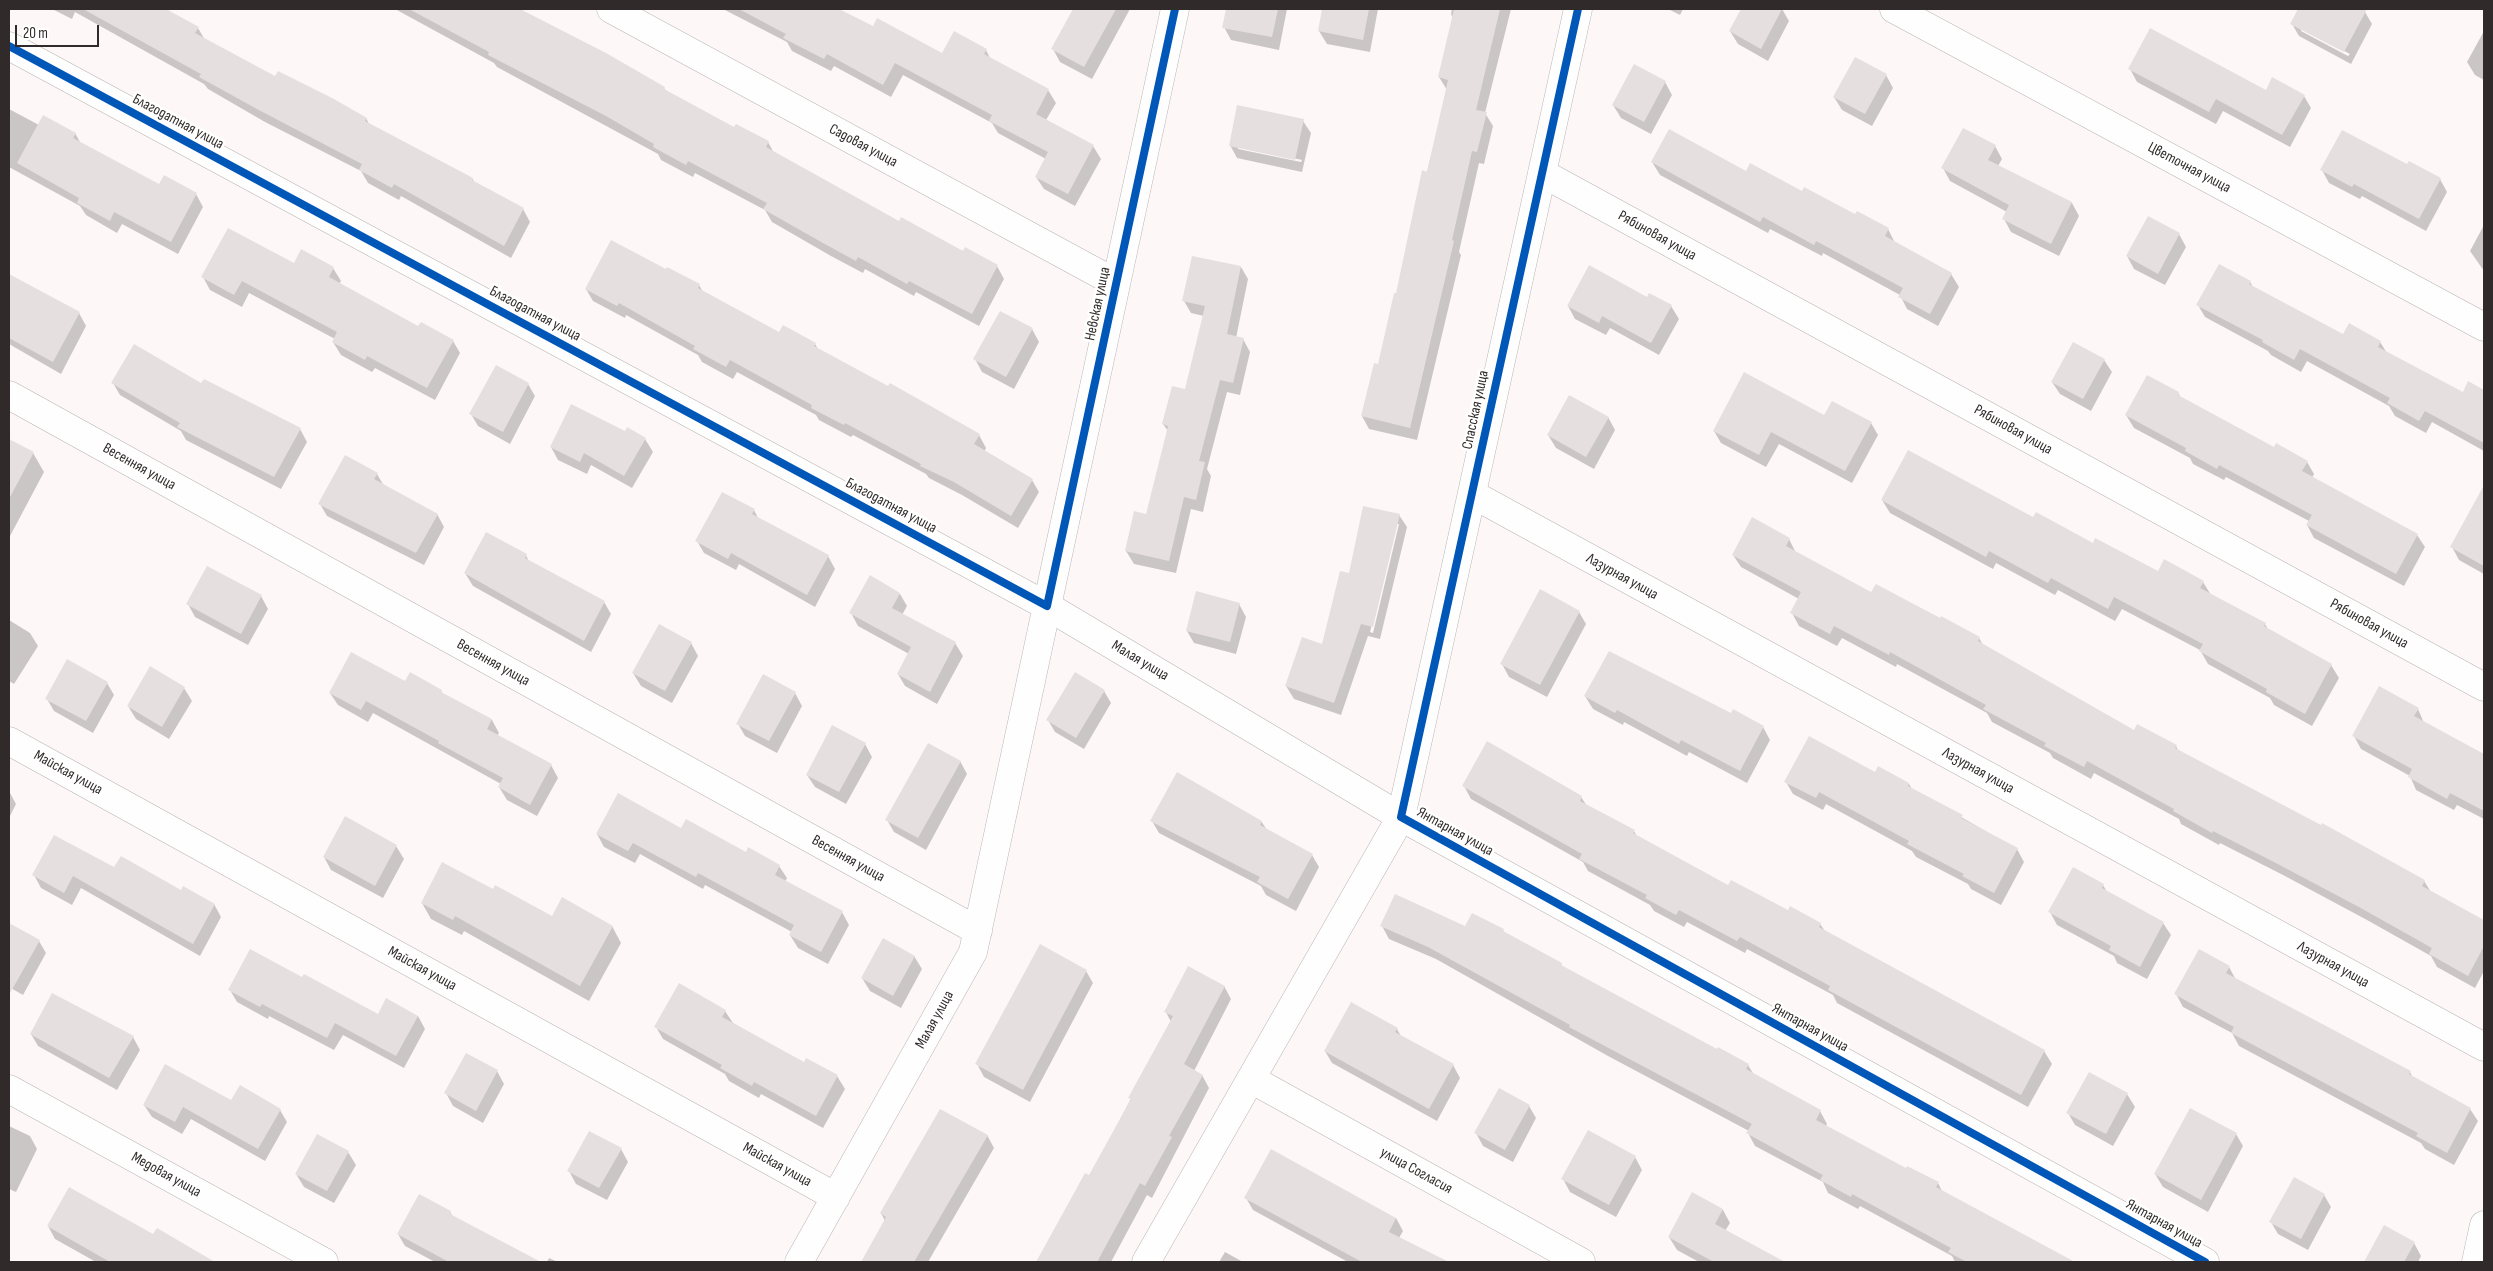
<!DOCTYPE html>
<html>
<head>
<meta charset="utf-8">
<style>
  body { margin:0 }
  #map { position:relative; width:2493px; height:1271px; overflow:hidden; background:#fdf8f7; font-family:"Sofia Sans Condensed",sans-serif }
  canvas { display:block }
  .frame { position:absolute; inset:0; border:10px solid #302b2a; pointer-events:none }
  .scale { position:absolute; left:15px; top:25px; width:84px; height:22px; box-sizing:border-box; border:2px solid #302b2a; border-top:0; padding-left:6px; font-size:15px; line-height:18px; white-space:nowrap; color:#302b2a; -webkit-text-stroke:4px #fff; paint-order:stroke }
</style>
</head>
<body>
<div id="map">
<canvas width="2493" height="1271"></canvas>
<div class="frame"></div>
<div class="scale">20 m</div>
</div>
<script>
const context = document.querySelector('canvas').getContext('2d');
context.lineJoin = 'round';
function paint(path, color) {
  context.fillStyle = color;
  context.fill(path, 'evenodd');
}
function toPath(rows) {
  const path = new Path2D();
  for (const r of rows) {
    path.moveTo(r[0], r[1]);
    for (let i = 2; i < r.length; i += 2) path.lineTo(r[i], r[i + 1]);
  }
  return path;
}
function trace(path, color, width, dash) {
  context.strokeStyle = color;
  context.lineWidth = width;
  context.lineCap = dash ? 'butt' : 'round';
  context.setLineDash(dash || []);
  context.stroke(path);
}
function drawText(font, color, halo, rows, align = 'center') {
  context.font = font + ' "Sofia Sans Condensed",sans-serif';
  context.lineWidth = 5;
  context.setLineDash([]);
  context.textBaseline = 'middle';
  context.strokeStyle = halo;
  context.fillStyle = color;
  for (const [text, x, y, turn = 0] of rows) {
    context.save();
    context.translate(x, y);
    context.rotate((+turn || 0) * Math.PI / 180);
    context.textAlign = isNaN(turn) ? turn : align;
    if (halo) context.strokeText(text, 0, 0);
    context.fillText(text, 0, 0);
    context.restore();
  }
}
const shadow = toPath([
  [52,9,162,9,198,28,205,40,275,78,366,118,369,124,472,178,475,183,523,209,530,222,511,258,401,196,399,200,368,183,361,171,265,122,208,89,204,84,75,12,72,19],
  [395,9,519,9,606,54,664,88,667,93,734,129,768,142,774,153,899,223,997,266,1004,279,979,326,916,292,914,296,865,269,863,273,831,256,772,222,765,210,695,173,693,177,661,160,658,154,497,67,494,63],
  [723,9,836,9,873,27,942,55,986,50,991,60,1048,90,1056,103,1046,120,1093,146,1101,159,1075,206,1044,189,1036,177,1046,159,998,133,992,123,903,75,891,97,834,66,831,71,792,51,787,42],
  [1075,9,1130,9,1092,79,1060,62,1053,49],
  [1228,9,1287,9,1279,50,1231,40,1224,27],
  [1324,9,1378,9,1370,52,1327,44,1319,31],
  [1452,9,1511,9,1485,113,1493,126,1484,164,1479,163,1459,252,1461,255,1417,440,1369,429,1362,416,1379,365,1397,295,1447,90,1439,77,1453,19,1451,14],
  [1668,9,1683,9,1680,15],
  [1743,9,1782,9,1789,21,1768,61,1738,44,1730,31],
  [2300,9,2360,9,2365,12,2372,24,2351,64,2299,36,2292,24],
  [2301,28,2350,54,2348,56,2301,31],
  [2484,31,2484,80,2475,75,2467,62],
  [2130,69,2304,96,2311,108,2290,147,2223,111,2216,124,2137,82],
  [1886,75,1893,88,1872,126,1842,110,1834,97],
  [1665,82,1672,95,1651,134,1621,118,1613,105],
  [9,109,39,125,75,133,81,144,160,186,196,194,203,207,178,254,122,224,117,233,86,215,80,206,9,167],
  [1303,121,1311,133,1302,172,1237,158,1230,145],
  [1238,146,1302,160,1301,162,1238,149],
  [1995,146,2002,159,1998,166,2072,203,2079,216,2059,256,2011,232,2004,219,2007,212,1950,181,1943,168],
  [1652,162,1747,172,1802,193,1888,229,1895,243,1951,274,1959,287,1938,326,1907,309,1900,295,1823,253,1822,256,1770,229,1768,233,1660,175],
  [2407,166,2440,179,2447,192,2426,231,2362,196,2360,199,2329,183,2322,170],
  [2484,225,2484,271,2470,251],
  [2179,234,2186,247,2165,285,2134,269,2127,256],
  [1241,267,1248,279,1236,338,1243,339,1250,352,1240,395,1227,392,1207,469,1211,476,1203,512,1191,509,1176,573,1134,564,1126,551,1147,515,1168,431,1163,424,1186,391,1204,316,1191,313,1184,301],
  [333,268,341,281,339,284,419,328,453,341,460,353,435,400,375,368,372,372,341,355,333,342,335,339,249,293,242,307,210,290,203,277],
  [666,271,699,285,703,292,780,334,815,344,818,349,979,435,986,448,984,452,1032,480,1039,492,1018,528,962,495,929,478,926,474,853,435,851,437,819,420,816,415,737,372,733,379,702,362,698,355,626,315,625,318,593,301,586,289],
  [9,275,79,313,86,326,61,374,9,344],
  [2250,282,2253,287,2344,336,2380,342,2387,353,2463,394,2469,383,2484,391,2484,451,2432,422,2426,433,2395,416,2389,406,2307,361,2301,372,2271,355,2268,351,2205,317,2198,305],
  [1647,298,1671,306,1679,319,1659,355,1610,328,1606,335,1575,319,1568,306],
  [1032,329,1039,342,1014,389,982,372,975,359],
  [2104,360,2112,372,2091,411,2060,394,2052,382],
  [113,383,202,385,300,429,307,442,281,489,186,440,181,431,120,395],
  [528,384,535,396,510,444,478,426,471,414],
  [2178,393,2181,398,2275,449,2307,462,2314,474,2312,478,2417,535,2425,547,2404,586,2314,538,2307,525,2309,521,2226,477,2224,480,2193,464,2190,458,2134,428,2126,415],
  [1608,417,1615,430,1594,469,1556,448,1548,435],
  [1825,417,1871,423,1878,435,1852,483,1779,444,1766,467,1721,443,1714,431],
  [626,433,645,439,653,452,632,488,591,465,587,474,558,460,551,447],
  [9,440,33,453,44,472,9,538],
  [377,474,384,486,437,514,444,527,424,565,327,516,320,504],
  [2484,496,2484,574,2459,560,2452,547],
  [1882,500,2034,519,2158,573,2203,582,2211,595,2265,624,2269,631,2331,665,2339,678,2312,726,2274,705,2270,698,2208,664,2200,650,2122,609,2115,621,2058,590,2055,595,1996,563,1993,569,1890,513],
  [754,510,758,518,828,556,835,569,815,607,739,564,736,570,704,553,697,541],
  [1399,515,1407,527,1380,639,1368,636,1341,715,1294,699,1286,686,1323,646,1350,575],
  [1396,524,1399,524,1373,633,1370,632],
  [1789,539,1796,553,1872,594,1877,586,1979,638,1984,647,2135,731,2176,746,2179,752,2424,881,2431,892,2484,921,2484,971,2475,988,2437,967,2431,956,2367,920,2283,875,2220,843,2219,845,2181,824,2179,819,2094,773,2091,779,2053,758,2050,753,1992,722,1987,713,1897,664,1896,667,1842,638,1837,646,1799,626,1792,613,1799,599,1741,567,1733,555],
  [526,555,529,562,604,602,611,614,591,652,473,586,465,573],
  [900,594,907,606,902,615,955,643,963,656,937,704,905,686,898,674,909,654,858,626,851,613],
  [261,596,268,609,248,645,195,617,188,604],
  [1239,604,1246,617,1236,654,1194,643,1187,631],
  [1579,612,1586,624,1547,697,1509,677,1502,664],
  [9,620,30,633,38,646,14,684,9,681],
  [691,643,698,656,672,703,641,686,633,673],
  [107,683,114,695,93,733,54,711,47,699],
  [406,683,441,691,443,694,492,720,499,733,497,736,551,765,558,778,537,816,507,800,499,787,501,784,373,713,368,722,338,705,330,693],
  [184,688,192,701,169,739,136,719,128,706],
  [1104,691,1111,703,1084,749,1055,732,1048,720],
  [795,693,802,706,777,753,745,736,738,724],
  [1585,696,1731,715,1763,727,1770,740,1747,783,1689,752,1687,756,1624,722,1623,725,1593,709],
  [2418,709,2424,723,2484,756,2484,819,2457,805,2454,810,2416,790,2410,776,2361,749,2354,736],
  [865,744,872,757,846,804,815,787,807,775],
  [960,761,967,774,926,850,894,832,887,820],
  [1786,782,1909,784,1912,789,2017,849,2024,862,2001,905,1971,889,1968,884,1916,857,1912,851,1826,804,1823,810,1793,794],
  [1464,786,1581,797,1587,806,1634,831,1637,837,1728,887,1820,924,1825,931,2044,1051,2052,1064,2028,1107,1837,1003,1833,995,1747,949,1745,953,1687,922,1684,927,1654,911,1650,905,1588,871,1583,862,1471,799],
  [9,791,16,804,9,818],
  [1152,821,1261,821,1267,830,1312,855,1319,867,1296,911,1266,895,1261,886,1159,833],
  [681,830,779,866,787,878,785,882,842,912,849,925,828,964,798,948,790,935,792,932,705,885,703,889,640,854,635,863,604,847,597,834],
  [396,846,404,859,383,898,331,870,324,857],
  [115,869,214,904,221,917,200,956,81,888,72,905,41,888,34,875],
  [2103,885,2107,892,2163,923,2171,935,2147,979,2117,963,2114,956,2057,925,2050,912],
  [494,891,552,917,612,926,621,943,589,1001,464,931,462,935,431,919,422,903],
  [9,924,39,941,46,953,23,995,9,987],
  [1382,926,1503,930,1505,934,1561,964,1563,967,1717,1051,1748,1065,1754,1075,1820,1111,1827,1124,1826,1126,1906,1170,1938,1183,1943,1193,2073,1262,1955,1262,1952,1256,1860,1206,1858,1209,1828,1193,1823,1182,1755,1146,1748,1133,1749,1131,1608,1056,1436,959,1389,939],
  [914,956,922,969,901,1008,870,991,862,978],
  [2229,967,2236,980,2410,1072,2413,1078,2470,1109,2478,1121,2454,1165,2425,1149,2421,1143,2239,1046,2232,1033,2183,1007,2176,994],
  [1086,971,1093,983,1030,1102,984,1077,977,1064],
  [1224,986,1231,999,1194,1071,1202,1075,1209,1088,1152,1198,1147,1195,1111,1262,1037,1262,1085,1174,1090,1177,1171,1022,1166,1012],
  [230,990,378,1016,418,1016,425,1029,404,1068,343,1035,334,1050,269,1016,268,1019,237,1002],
  [725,1011,733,1023,804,1063,837,1076,845,1089,823,1128,761,1094,759,1098,729,1081,725,1074,663,1039,656,1027],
  [1397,1029,1402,1038,1453,1065,1460,1078,1437,1121,1332,1063,1325,1051],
  [31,1034,133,1037,140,1050,117,1090,38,1046],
  [497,1071,504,1084,483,1123,453,1106,446,1093],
  [2127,1094,2135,1107,2113,1146,2075,1125,2068,1113],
  [232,1102,280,1110,287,1122,265,1161,191,1119,182,1134,152,1117,144,1105],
  [1529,1106,1536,1118,1513,1162,1483,1146,1476,1133],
  [9,1126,30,1136,37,1149,16,1192,9,1189],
  [2236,1134,2243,1146,2208,1212,2163,1187,2155,1174],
  [987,1135,994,1148,928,1262,862,1262,885,1221,881,1213],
  [621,1149,628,1162,607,1200,576,1184,569,1171],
  [348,1152,356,1165,334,1203,304,1187,296,1174],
  [1635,1157,1642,1170,1616,1217,1570,1192,1563,1179],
  [1693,1194,1723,1210,1730,1223,1725,1231,1782,1262,1699,1262,1677,1250,1669,1237],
  [2324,1195,2331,1207,2308,1250,2278,1234,2271,1222],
  [1246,1198,1396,1218,1403,1231,1399,1238,1446,1262,1348,1262,1253,1210],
  [450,1212,453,1217,538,1262,435,1262,405,1246,398,1234],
  [48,1226,153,1236,196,1252,201,1262,96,1262,55,1239],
  [2384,1227,2414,1243,2421,1256,2418,1262,2365,1262],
  [1225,1252,1243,1262,1219,1262],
  [549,1258,558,1262,547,1262]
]);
const building = toPath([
  [83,9,166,9,199,27,195,33,275,76,278,71,334,99,367,118,365,121,473,178,472,180,524,208,504,246,394,184,392,188,359,170,362,164,257,109,199,77,201,74],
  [409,9,520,9,606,53,665,87,664,89,734,127,736,124,769,141,766,147,899,221,901,217,963,251,965,247,998,265,972,314,909,281,907,284,858,257,856,261,823,243,763,209,767,203,688,161,686,165,653,147,654,144,606,116,488,55,489,52],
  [739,9,839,9,873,26,877,18,942,53,954,31,987,49,984,54,1049,89,1036,114,1094,145,1068,194,1035,177,1048,152,989,121,992,115,895,63,883,85,827,54,824,59,783,38,786,34],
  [1073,9,1116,9,1084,67,1051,49],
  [1226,9,1278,9,1272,37,1222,28],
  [1322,9,1369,9,1363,40,1318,31],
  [1454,9,1500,9,1476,110,1487,112,1477,152,1472,151,1452,240,1454,241,1410,428,1361,416,1374,363,1378,364,1394,293,1396,293,1422,170,1427,172,1448,80,1438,77],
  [1741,9,1782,9,1761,49,1729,31],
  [2298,9,2367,9,2344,52,2290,24],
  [2150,28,2266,90,2272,77,2305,95,2282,135,2216,99,2209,112,2128,69],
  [1855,57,1887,74,1865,114,1833,97],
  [1634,64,1666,81,1644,122,1612,105],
  [1237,105,1304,119,1295,160,1229,146],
  [43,115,76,133,73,138,159,184,164,175,197,193,171,242,114,212,110,221,77,203,79,198,17,163],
  [1963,128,1996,145,1988,160,2072,202,2051,244,2002,219,2009,205,1941,168],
  [1669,129,1746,171,1750,163,1802,191,1804,187,1855,214,1857,211,1889,228,1885,236,1952,273,1930,314,1898,297,1903,288,1816,241,1814,245,1763,217,1760,222,1651,162],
  [2342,130,2407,164,2409,161,2441,178,2419,219,2354,184,2352,187,2320,170],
  [2148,216,2180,233,2158,274,2126,256],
  [228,228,294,263,301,249,334,267,329,277,418,326,421,322,454,340,427,388,367,356,365,360,332,342,337,332,242,281,234,295,201,277],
  [611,240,666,269,667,267,700,284,698,288,779,332,783,325,816,343,814,346,888,386,890,383,980,434,974,444,1033,479,1011,516,954,482,920,466,921,464,845,423,844,425,811,408,812,405,730,360,726,367,693,349,695,346,619,303,617,306,585,289],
  [1192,256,1241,266,1227,334,1244,338,1233,383,1220,380,1199,461,1205,462,1196,500,1184,497,1169,561,1125,551,1134,511,1146,514,1168,426,1162,424,1172,386,1185,389,1205,306,1182,301],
  [2219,264,2251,281,2249,284,2343,334,2349,323,2381,341,2378,347,2463,392,2468,381,2484,390,2484,443,2425,411,2419,421,2387,403,2390,398,2300,349,2294,360,2262,342,2263,340,2196,305],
  [1589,265,1647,297,1649,293,1672,305,1651,343,1602,316,1599,323,1567,306],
  [9,274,80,312,53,362,9,338],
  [1000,311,1033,328,1006,377,973,359],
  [2073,342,2105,359,2083,399,2051,382],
  [134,344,201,383,204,379,301,428,274,477,177,427,180,423,111,383],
  [496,365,529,383,503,432,469,414],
  [1744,372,1824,415,1832,401,1872,422,1845,471,1771,432,1759,455,1713,431],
  [2147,375,2179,392,2178,395,2274,447,2276,443,2308,461,2302,471,2418,534,2396,574,2306,525,2312,515,2219,465,2217,469,2185,451,2186,448,2125,415],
  [1569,395,1609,417,1586,457,1547,435],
  [571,404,625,431,627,427,646,438,624,476,584,453,580,462,550,447],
  [9,439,34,452,9,499],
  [1908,450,2033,517,2036,512,2093,543,2095,538,2158,571,2164,559,2204,581,2200,588,2266,623,2264,626,2332,664,2305,714,2266,692,2267,689,2199,651,2203,644,2114,597,2108,609,2051,578,2048,583,1989,551,1986,557,1881,500],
  [345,455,378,473,374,479,438,514,416,553,318,504],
  [2484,485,2484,566,2450,547],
  [722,492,755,509,752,514,829,555,807,595,731,553,728,559,695,541],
  [1363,506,1400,514,1373,627,1361,624,1334,703,1285,686,1302,637,1322,644,1340,571,1349,573],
  [1752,517,1790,538,1786,546,1871,592,1876,584,1940,618,1941,616,1980,637,1978,641,2134,730,2137,724,2177,745,2175,748,2321,825,2322,823,2425,880,2422,886,2484,920,2484,946,2468,976,2429,954,2432,948,2359,907,2274,862,2213,831,2212,833,2173,811,2174,809,2087,761,2084,767,2044,746,2046,743,1983,709,1986,705,1890,652,1889,655,1834,626,1830,634,1790,613,1801,592,1732,555],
  [486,532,527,554,525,558,605,601,584,641,464,573],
  [207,566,262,595,241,634,186,604],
  [870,575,900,593,892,608,956,642,930,692,897,674,911,647,849,613],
  [1540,589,1580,611,1540,685,1500,664],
  [1196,591,1240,603,1230,642,1186,631],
  [659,624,692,642,665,691,632,673],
  [1609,651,1731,713,1733,709,1764,726,1740,771,1681,740,1679,744,1617,710,1615,713,1584,696],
  [351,652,405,681,410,672,442,690,441,692,492,719,487,729,552,764,530,805,498,787,503,778,438,743,439,741,366,701,361,710,329,693],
  [67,659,108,682,86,721,45,699],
  [150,666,185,687,162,727,127,706],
  [1075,672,1105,690,1076,738,1046,720],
  [763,674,796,692,769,741,736,724],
  [2379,686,2419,708,2414,716,2484,754,2484,811,2450,793,2447,799,2408,777,2412,769,2352,736],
  [832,725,866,743,839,792,806,775],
  [1809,736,1875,772,1878,766,1909,783,1908,786,1963,815,1961,818,2018,848,1994,893,1962,876,1964,874,1907,844,1909,841,1819,792,1816,798,1784,782],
  [1487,741,1582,796,1580,801,1635,830,1633,833,1728,885,1731,880,1788,910,1790,906,1821,923,1819,927,2045,1050,2021,1095,1828,990,1830,986,1740,937,1737,941,1679,910,1676,915,1645,898,1647,895,1579,859,1582,854,1462,786],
  [928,743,961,761,918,838,885,820],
  [1177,772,1262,821,1260,825,1313,854,1288,899,1257,882,1260,877,1150,821],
  [618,793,681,828,686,819,746,852,748,847,780,865,775,875,843,911,821,952,789,935,794,925,698,873,696,877,633,843,628,851,596,834],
  [345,816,397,845,375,886,323,857],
  [54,835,114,867,121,856,181,890,183,886,215,904,193,944,73,876,64,893,32,875],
  [442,862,493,889,495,885,552,916,562,897,613,926,580,986,455,916,453,920,421,903],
  [2073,867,2104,884,2102,888,2164,922,2140,967,2109,950,2111,946,2048,912],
  [1395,894,1465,926,1472,913,1504,929,1503,931,1562,963,1561,965,1717,1049,1718,1047,1749,1064,1746,1069,1821,1110,1816,1120,1906,1168,1907,1166,1939,1182,1936,1187,2075,1262,1967,1262,1948,1252,1951,1248,1852,1194,1851,1197,1820,1180,1823,1175,1746,1133,1752,1124,1569,1027,1570,1025,1428,947,1380,926],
  [9,923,40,940,9,995],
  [883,938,915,956,893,996,861,978],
  [1040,944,1087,970,1023,1090,975,1064],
  [250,949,302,977,304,974,378,1014,386,998,418,1016,396,1056,335,1023,327,1038,262,1004,260,1007,228,990],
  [2199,949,2230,966,2226,973,2411,1071,2409,1074,2471,1108,2447,1153,2416,1136,2418,1133,2231,1033,2234,1027,2174,994],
  [1188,966,1225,986,1184,1064,1203,1075,1169,1136,1172,1137,1145,1186,1140,1183,1097,1262,1036,1262,1085,1173,1089,1175,1131,1099,1128,1098,1173,1016,1164,1012],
  [679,983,726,1010,722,1017,804,1062,806,1058,838,1075,816,1116,754,1082,752,1086,720,1068,722,1065,654,1027],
  [52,993,134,1036,109,1078,30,1034],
  [1351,1002,1398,1028,1395,1032,1454,1064,1429,1109,1324,1051],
  [466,1053,498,1070,476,1111,444,1093],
  [165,1064,231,1100,240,1085,281,1109,258,1149,183,1107,175,1122,143,1105],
  [2089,1072,2128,1093,2106,1134,2066,1113],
  [1499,1088,1530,1105,1505,1150,1474,1133],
  [2190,1108,2237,1133,2201,1200,2154,1174],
  [940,1109,988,1135,914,1262,861,1262,886,1217,880,1213],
  [1588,1130,1636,1156,1609,1205,1561,1179],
  [589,1131,622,1148,599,1188,567,1171],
  [317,1134,349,1151,327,1191,295,1174],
  [1271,1149,1396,1218,1389,1232,1449,1262,1362,1262,1244,1198],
  [2294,1177,2325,1194,2301,1239,2269,1222],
  [69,1187,153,1234,157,1228,215,1262,110,1262,47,1226],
  [1692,1192,1723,1209,1715,1224,1785,1262,1714,1262,1668,1237],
  [419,1194,451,1211,450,1214,541,1262,449,1262,397,1234],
  [2384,1225,2415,1242,2404,1262,2364,1262]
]);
const minor = toPath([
  [611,9,1116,283],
  [1578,9,1401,817,2205,1262],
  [1894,9,2484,327],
  [9,46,1047,606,1175,9],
  [1542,173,2484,687],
  [9,395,978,931],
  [1472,494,2484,1047],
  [9,741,836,1197],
  [1251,1079,1581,1262],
  [9,1089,324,1262],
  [799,1262,973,952,1047,606,1401,817,1146,1262],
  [2476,1262,2484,1225]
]);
const cycleway = toPath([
  [1578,9,1401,817,2205,1262],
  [9,46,1047,606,1175,9]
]);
const streetNames = [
  ["Благодатная улица",178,122,28],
  ["Садовая улица",863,146,28],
  ["Цветочная улица",2189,168,28],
  ["Рябиновая улица",1657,236,29],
  ["Невская улица",1098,304,-78],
  ["Благодатная улица",535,314,28],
  ["Спасская улица",1476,410,-78],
  ["Рябиновая улица",2013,430,29],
  ["Весенняя улица",139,467,29],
  ["Благодатная улица",891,506,28],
  ["Лазурная улица",1622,577,29],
  ["Рябиновая улица",2369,624,29],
  ["Малая улица",1140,661,31],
  ["Весенняя улица",493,663,29],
  ["Лазурная улица",1978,771,29],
  ["Майская улица",68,773,29],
  ["Янтарная улица",1455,832,29],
  ["Весенняя улица",848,859,29],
  ["Лазурная улица",2333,965,29],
  ["Майская улица",422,969,29],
  ["Малая улица",935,1020,-61],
  ["Янтарная улица",1810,1028,29],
  ["Майская улица",777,1165,29],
  ["улица Согласия",1416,1171,29],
  ["Медовая улица",166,1175,29],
  ["Янтарная улица",2164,1224,29]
];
paint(shadow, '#0003');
paint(building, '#e5e0df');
trace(minor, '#b9b4b3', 29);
trace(minor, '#fffefe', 28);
trace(cycleway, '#0057b8', 8);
drawText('15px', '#302b2a', '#fff', streetNames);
</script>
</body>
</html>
